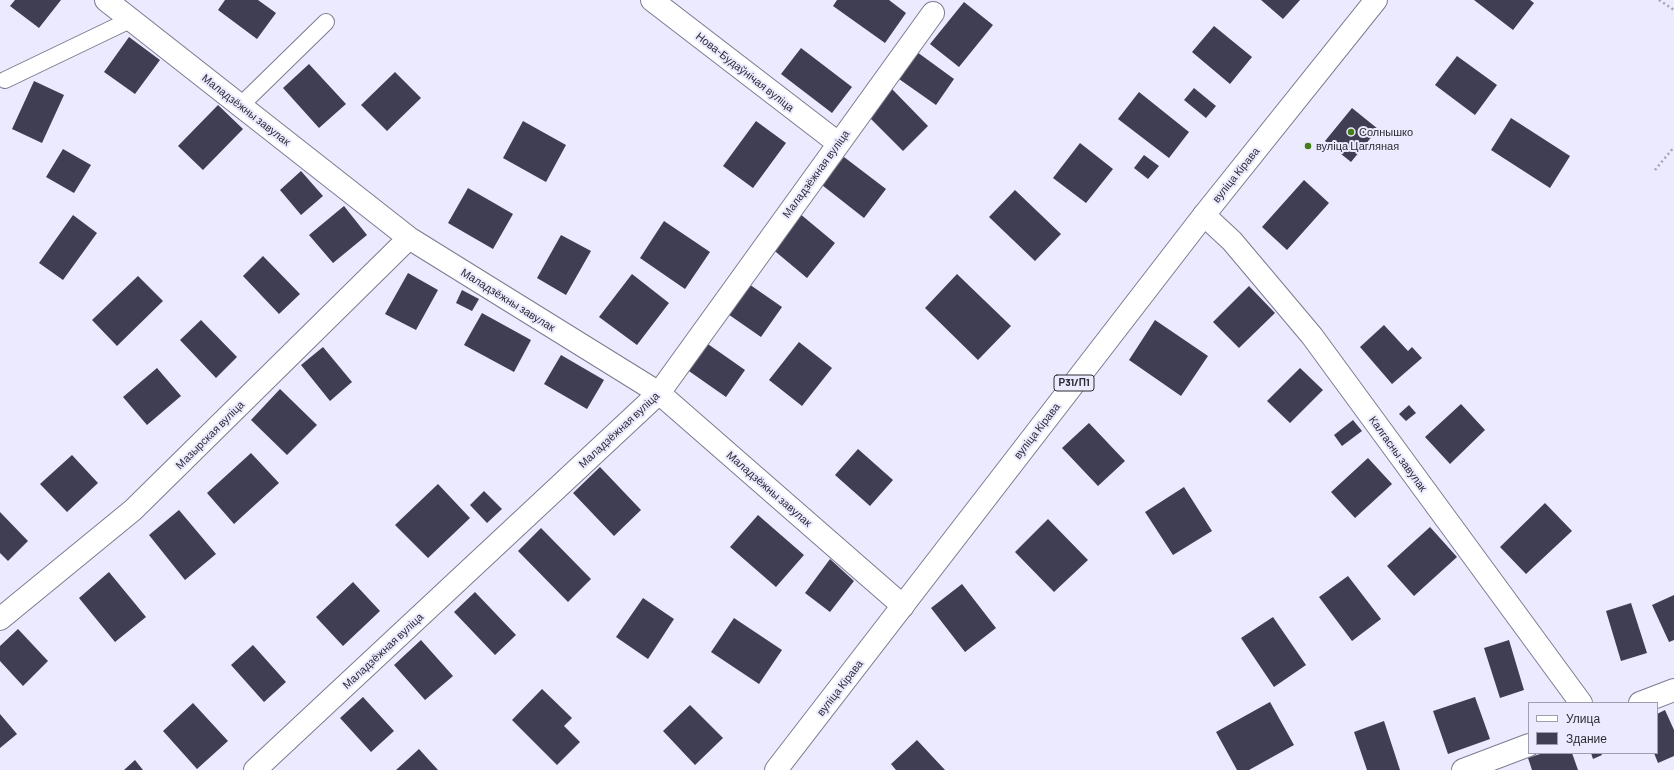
<!DOCTYPE html>
<html>
<head>
<meta charset="utf-8">
<style>
  body { margin:0 }
  #map { position:relative; width:1674px; height:770px; overflow:hidden; background:#ebeafe; font-family:Barlow,sans-serif }
  canvas { display:block }
  .legend { position:absolute; left:1528px; top:702px; width:130px; height:52px; box-sizing:border-box; background:#ebeafe; border:1px solid #9f9eae; margin:0; padding:5px 7px; list-style:none; font-size:12px; color:#2c2c35 }
  .legend li { display:flex; align-items:center; gap:8px; height:20px }
  .legend b { width:20px; border:1px solid #9f9eae }
</style>
</head>
<body>
<div id="map">
<canvas width="1674" height="770"></canvas>
<ul class="legend">
<li><b style="height:5px;background:#fff"></b>Улица</li>
<li><b style="height:11px;background:#403e52"></b>Здание</li>
</ul>
</div>
<script>
const context = document.querySelector('canvas').getContext('2d');
context.lineJoin = 'round';
function paint(path, color) {
  context.fillStyle = color;
  context.fill(path, 'evenodd');
}
function toPath(rows) {
  const path = new Path2D();
  for (const r of rows) {
    path.moveTo(r[0], r[1]);
    for (let i = 2; i < r.length; i += 2) path.lineTo(r[i], r[i + 1]);
  }
  return path;
}
function trace(path, color, width, dash) {
  context.strokeStyle = color;
  context.lineWidth = width;
  context.lineCap = dash ? 'butt' : 'round';
  context.setLineDash(dash || []);
  context.stroke(path);
}
function drawText(font, color, halo, rows, align = 'center') {
  context.font = font + ' Barlow,sans-serif';
  context.lineWidth = 4;
  context.setLineDash([]);
  context.textBaseline = 'middle';
  context.strokeStyle = halo;
  context.fillStyle = color;
  for (const [text, x, y, turn = 0] of rows) {
    context.save();
    context.translate(x, y);
    context.rotate((+turn || 0) * Math.PI / 180);
    context.textAlign = isNaN(turn) ? turn : align;
    if (halo) context.strokeText(text, 0, 0);
    context.fillText(text, 0, 0);
    context.restore();
  }
}
const building = toPath([
  [15,0,61,0,39,28,10,6],
  [225,0,258,0,276,13,257,39,218,10],
  [837,0,889,0,906,13,885,43,833,6],
  [1261,0,1300,0,1283,19],
  [1474,0,1530,0,1534,3,1513,30],
  [964,2,993,25,959,67,930,44],
  [1214,26,1252,57,1230,84,1192,52],
  [129,37,160,60,135,94,104,72],
  [801,48,852,87,832,113,781,74],
  [917,52,954,79,936,105,899,79],
  [1457,56,1497,85,1475,115,1435,85],
  [309,64,346,104,319,128,283,88],
  [395,72,421,98,387,131,361,105],
  [34,81,64,95,42,143,12,129],
  [1194,88,1216,106,1206,118,1184,100],
  [892,89,928,126,903,151,867,115],
  [1139,92,1189,132,1169,158,1118,119],
  [218,105,243,129,203,170,178,146],
  [1352,108,1378,129,1351,162,1325,141],
  [1511,118,1570,156,1550,188,1491,150],
  [523,121,566,145,546,182,503,158],
  [756,121,786,143,753,188,723,166],
  [1080,143,1113,169,1086,203,1053,178],
  [63,149,91,165,74,193,46,177],
  [1144,155,1159,166,1148,179,1134,168],
  [844,157,886,189,864,218,822,185],
  [301,171,323,196,301,215,280,190],
  [1304,180,1329,203,1287,250,1262,227],
  [468,188,513,214,493,249,448,223],
  [1015,190,1061,234,1035,261,989,217],
  [344,206,367,235,333,263,309,235],
  [799,213,835,243,807,278,770,247],
  [73,215,97,233,63,280,39,263],
  [664,221,710,252,685,289,640,258],
  [561,235,591,251,566,295,537,278],
  [263,256,300,294,279,314,243,276],
  [408,273,438,290,416,330,385,314],
  [632,274,669,303,637,345,599,317],
  [957,274,1011,326,978,360,925,308],
  [138,276,163,301,117,346,92,320],
  [746,282,782,307,761,337,725,312],
  [1249,286,1275,313,1239,348,1213,322],
  [462,290,479,299,472,311,456,303],
  [482,313,531,340,514,372,464,345],
  [201,320,237,357,216,378,180,340],
  [1155,320,1208,356,1181,396,1129,360],
  [1384,325,1408,351,1412,347,1422,358,1392,384,1360,347],
  [705,342,745,370,726,397,686,369],
  [799,342,832,368,802,406,769,380],
  [323,347,352,382,330,401,301,365],
  [561,355,604,380,587,409,544,384],
  [157,368,181,396,147,425,123,397],
  [1300,368,1323,390,1290,423,1267,401],
  [280,389,317,425,287,455,251,420],
  [1461,404,1485,430,1450,464,1425,437],
  [1409,405,1416,413,1406,421,1399,414],
  [1353,420,1362,431,1342,446,1334,435],
  [1089,423,1125,461,1098,486,1062,448],
  [858,449,893,480,870,506,835,475],
  [251,453,279,483,234,524,207,493],
  [72,455,98,483,67,512,40,484],
  [1368,458,1392,484,1355,518,1331,492],
  [600,467,641,510,614,536,573,493],
  [438,484,470,518,428,558,395,525],
  [1184,487,1212,531,1173,555,1145,512],
  [484,491,502,509,487,523,470,505],
  [1545,503,1572,531,1526,574,1500,547],
  [179,510,216,554,185,580,149,535],
  [0,512,28,541,8,561,0,553],
  [758,515,804,555,776,587,730,547],
  [1048,519,1088,560,1054,592,1015,552],
  [1430,527,1457,557,1414,596,1387,566],
  [541,528,591,579,568,602,518,551],
  [830,559,854,581,830,612,805,593],
  [109,572,146,617,115,642,79,598],
  [1348,576,1381,619,1352,641,1319,597],
  [353,582,380,611,343,646,316,617],
  [962,584,996,628,965,652,931,608],
  [475,592,516,635,495,655,454,612],
  [1674,595,1674,640,1669,642,1652,605],
  [643,598,674,619,648,659,616,637],
  [1631,603,1647,653,1621,661,1606,611],
  [1273,617,1306,665,1274,687,1241,638],
  [734,618,782,650,759,684,711,652],
  [18,629,48,661,23,686,0,661,0,646],
  [421,640,453,676,425,700,394,665],
  [1509,640,1524,690,1500,698,1484,648],
  [253,645,286,682,264,702,231,665],
  [542,689,572,718,564,726,580,742,557,765,512,720],
  [363,697,394,731,371,752,340,718],
  [1475,697,1490,739,1448,754,1433,711],
  [1270,702,1294,745,1249,770,1237,770,1216,732],
  [193,703,228,741,197,769,163,731],
  [690,705,723,738,695,765,663,731],
  [1665,710,1674,730,1674,756,1658,763,1654,753,1657,753,1657,714],
  [0,714,17,734,0,748],
  [1384,721,1400,770,1367,770,1354,732],
  [917,740,945,770,896,770,891,764],
  [419,749,438,770,396,770],
  [1543,753,1572,753,1578,770,1532,770,1528,758],
  [1591,753,1601,753,1602,755,1593,759],
  [135,760,143,770,124,770]
]);
const path = toPath([
  [1659,0,1674,10],
  [1655,170,1674,147]
]);
const service = toPath([
  [5,80,130,20],
  [240,106,326,22]
]);
const minor = toPath([
  [106,0,409,238,659,393,903,606],
  [652,0,838,143],
  [1204,215,1232,241,1312,336,1581,703],
  [0,619,133,510,409,238],
  [1640,703,1674,690],
  [255,770,659,393,933,13],
  [1463,770,1529,745]
]);
const primary = toPath([
  [776,770,1204,215,1376,0]
]);
const markers = [
  [1351,132,4,"#437d18"],
  [1308,146,4,"#437d18"]
];
const shields = [
  [1074,383,40]
];
const shieldNames = [
  ["Р31/П1",1074,383]
];
const streetNames = [
  ["Нова-Будаўнічая вуліца",745,72,38],
  ["Маладзёжны завулак",246,110,38],
  ["Маладзёжная вуліца",816,174,-54],
  ["вуліца Кірава",1236,175,-51],
  ["Маладзёжны завулак",508,300,32],
  ["Маладзёжная вуліца",619,430,-43],
  ["вуліца Кірава",1037,431,-52],
  ["Мазырская вуліца",210,435,-45],
  ["Калгасны завулак",1398,454,54],
  ["Маладзёжны завулак",769,489,41],
  ["Маладзёжная вуліца",383,651,-43],
  ["вуліца Кірава",840,688,-52]
];
const poiNames = [
  ["Солнышко",1359,132],
  ["вуліца Цагляная",1316,146]
];
paint(building, '#403e52');
trace(service, '#7c7b91', 18);
trace(minor, '#7c7b91', 24);
trace(primary, '#7c7b91', 24);
trace(path, '#a5a4b4', 2.5, [2, 3]);
trace(service, '#fff', 16);
trace(minor, '#fff', 22);
trace(primary, '#fff', 22);
for (const [x, y, r, color] of markers) {
  const dot = new Path2D();
  dot.arc(x, y, r, 0, 2 * Math.PI);
  context.fillStyle = color;
  context.fill(dot);
  trace(dot, '#ebeafe', 1.5);
}
for (const [x, y, w] of shields) {
  const box = new Path2D();
  box.roundRect(x - w / 2, y - 8, w, 16, 3);
  context.fillStyle = '#ebeafe';
  context.fill(box);
  trace(box, '#2c2c35', 1);
}
drawText('bold 10px', '#2c2c35', null, shieldNames);
drawText('11px', '#2c2c35', '#ebeafe', streetNames);
drawText('11px', '#2c2c35', '#ebeafe', poiNames, 'left');
</script>
</body>
</html>
